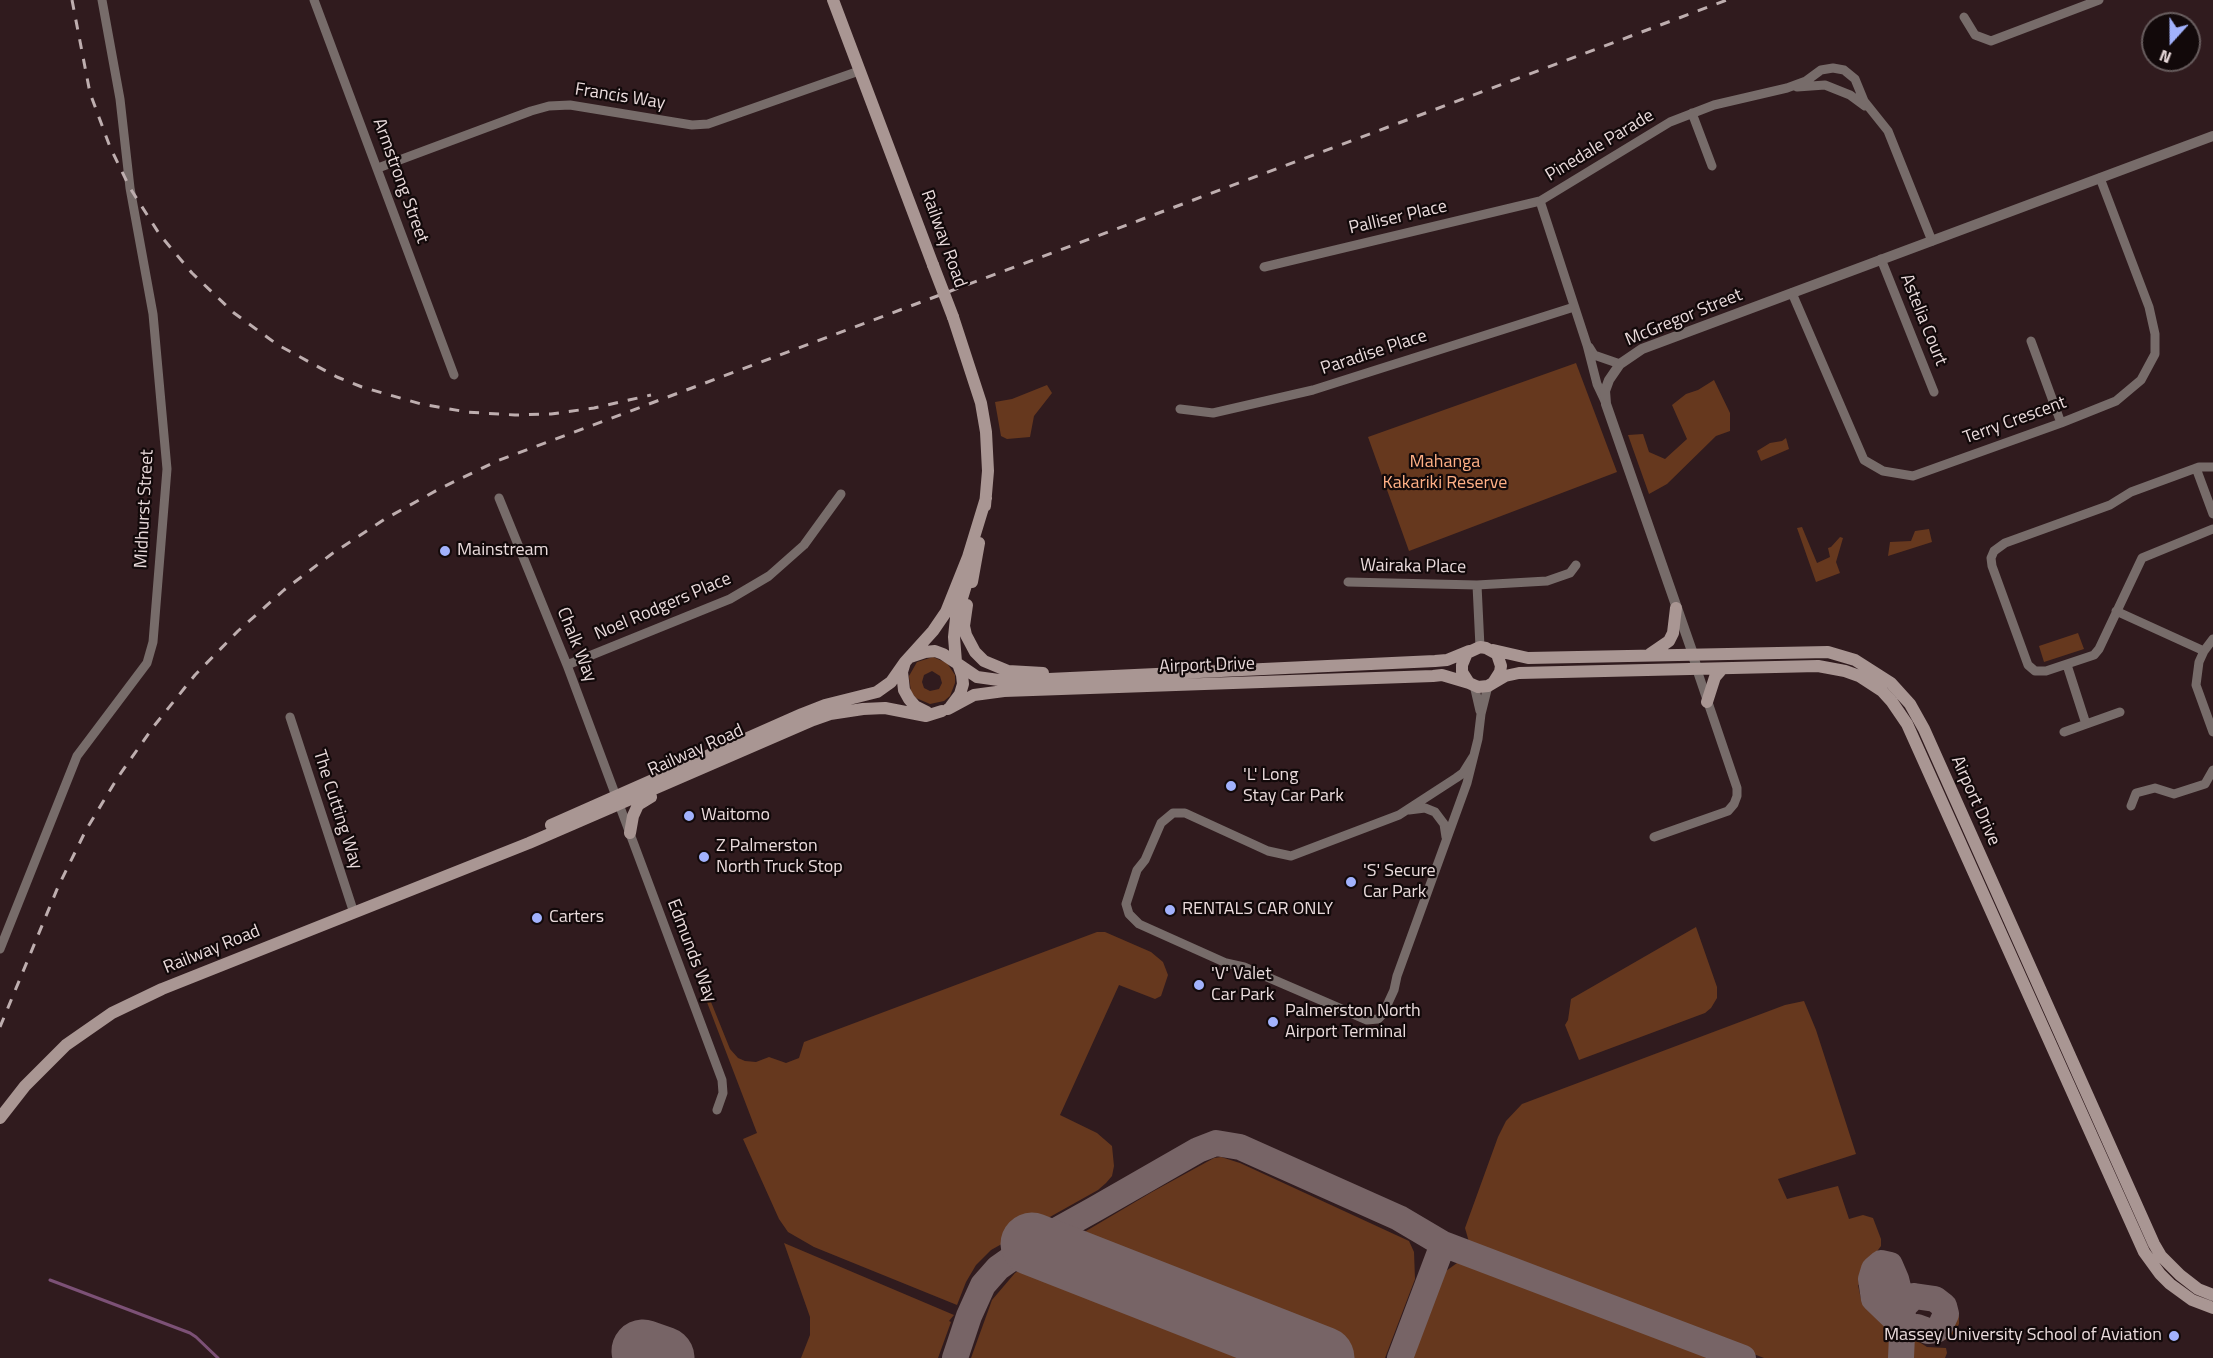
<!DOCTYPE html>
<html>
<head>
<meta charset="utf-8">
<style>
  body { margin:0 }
  #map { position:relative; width:2213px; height:1358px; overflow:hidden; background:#301b1e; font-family:"Titillium Web",sans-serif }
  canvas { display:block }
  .north { position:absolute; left:2141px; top:12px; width:60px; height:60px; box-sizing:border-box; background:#12090a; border:2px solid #685d5e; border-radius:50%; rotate:201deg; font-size:16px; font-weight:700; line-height:24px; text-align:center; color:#eadbdc }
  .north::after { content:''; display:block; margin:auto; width:21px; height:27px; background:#a2b2fd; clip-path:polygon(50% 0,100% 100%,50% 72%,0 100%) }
</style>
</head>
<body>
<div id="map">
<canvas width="2213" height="1358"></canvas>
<div class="north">N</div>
</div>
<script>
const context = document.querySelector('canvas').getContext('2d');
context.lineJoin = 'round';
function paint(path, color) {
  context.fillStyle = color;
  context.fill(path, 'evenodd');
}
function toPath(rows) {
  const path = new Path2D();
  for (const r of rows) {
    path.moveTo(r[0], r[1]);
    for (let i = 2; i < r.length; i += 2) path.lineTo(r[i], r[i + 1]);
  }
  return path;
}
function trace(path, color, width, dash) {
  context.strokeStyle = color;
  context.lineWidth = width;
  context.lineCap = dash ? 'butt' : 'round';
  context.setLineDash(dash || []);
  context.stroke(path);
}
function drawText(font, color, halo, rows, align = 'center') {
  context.font = font + ' "Titillium Web",sans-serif';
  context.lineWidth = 4.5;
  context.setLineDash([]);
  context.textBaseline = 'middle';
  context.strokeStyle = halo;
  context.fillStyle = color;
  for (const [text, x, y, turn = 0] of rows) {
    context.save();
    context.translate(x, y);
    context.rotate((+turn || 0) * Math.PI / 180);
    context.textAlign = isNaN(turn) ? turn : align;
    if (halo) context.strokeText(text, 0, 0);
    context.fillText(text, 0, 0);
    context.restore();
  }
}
const green = toPath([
  [1576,363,1617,472,1409,551,1368,437],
  [1714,380,1730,413,1730,431,1716,436,1667,484,1649,494,1628,435,1643,434,1649,452,1665,459,1687,439,1672,405,1686,394,1698,390],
  [1047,385,1052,393,1034,416,1030,437,1007,439,1001,436,995,402,1012,399],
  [1786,438,1789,449,1761,461,1757,451,1770,443,1782,441],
  [1802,527,1817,563,1830,557,1828,548,1831,547,1840,537,1843,538,1836,562,1840,573,1816,582,1797,528],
  [1929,529,1932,542,1888,556,1890,542,1911,541,1915,531],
  [2078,633,2084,649,2044,662,2039,646],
  [933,657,947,663,955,675,955,683,950,696,944,701,930,704,916,698,911,692,909,676,917,662],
  [932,671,940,676,942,683,939,689,930,691,924,688,922,682,924,675],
  [1696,927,1717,987,1717,998,1711,1008,1705,1013,1579,1060,1565,1025,1568,1020,1571,999],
  [1097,932,1105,932,1151,952,1163,962,1168,975,1161,996,1155,999,1119,985,1060,1115,1097,1133,1112,1146,1114,1166,1112,1176,1106,1183,1098,1190,991,1250,976,1265,966,1282,957,1305,814,1247,788,1232,779,1219,743,1139,757,1133,705,997,711,1002,730,1049,738,1058,745,1061,756,1062,769,1057,786,1063,799,1058,804,1042],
  [1804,1001,1816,1030,1856,1154,1778,1179,1787,1199,1838,1186,1849,1219,1863,1215,1873,1218,1881,1239,1881,1246,1864,1269,1861,1284,1858,1285,1861,1299,1874,1313,1888,1320,1895,1329,1897,1342,1895,1358,1764,1358,1478,1249,1479,1246,1469,1242,1465,1228,1498,1137,1506,1121,1522,1104,1785,1005],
  [1221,1157,1240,1163,1409,1241,1414,1252,1415,1279,1385,1358,971,1358,992,1300,1015,1273,1152,1192,1214,1158],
  [784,1243,954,1315,949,1321,951,1322,938,1358,801,1358,810,1335,810,1317],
  [1464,1262,1472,1263,1722,1358,1412,1358,1446,1271,1457,1263],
  [1952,1313,1959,1315,1959,1324,1954,1333,1948,1339,1935,1343,1919,1336,1917,1334,1931,1337,1942,1333,1951,1322],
  [1913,1338,1927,1347,1946,1348,1947,1353,1945,1358,1905,1358,1907,1343]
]);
const stream = toPath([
  [50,1280,190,1333,196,1337,218,1358]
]);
const taxiway = toPath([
  [1914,1296,1935,1299,1944,1306,1946,1314,1940,1327,1936,1330,1928,1331,1917,1327,1910,1328,1902,1335,1903,1307,1914,1296],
  [955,1358,969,1316,983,1285,998,1268,1032,1244,1095,1209,1198,1150,1216,1143,1240,1147,1399,1218,1443,1244,1743,1358],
  [1400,1358,1443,1244],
  [1901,1358,1902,1335,1900,1324,1874,1299,1871,1279,1874,1269,1881,1263,1890,1265,1896,1279,1903,1307]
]);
const runway = toPath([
  [1032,1244,1323,1358],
  [643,1351,663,1358]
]);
const minor = toPath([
  [314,0,454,375],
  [1964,17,1975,35,1991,41,2099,0],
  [1797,87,1825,85,1850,95,1865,106],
  [1692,113,1712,166],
  [378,168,531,111,549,106,570,105,692,125,708,124,859,71],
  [1540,201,1587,345,1597,384,1605,401],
  [1881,259,1934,392],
  [1264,267,1540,201,1670,122,1714,105,1787,88,1806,81,1821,70,1833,68,1844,70,1855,79,1864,101,1888,131,1932,241],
  [1792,293,1864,460,1883,471,1913,476,2061,423,2116,401,2141,380,2155,354,2155,334,2149,307,2100,178],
  [2031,341,2061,423],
  [1589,347,1594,355,1620,364],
  [1180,409,1213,413,1313,390,1574,307],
  [2213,467,2199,467,2131,492,2110,505,2005,543,1994,551,1991,558,1992,566,2028,665,2035,671,2046,671,2094,655,2099,649,2142,558,2213,529],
  [2196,468,2213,514],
  [499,498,567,665,722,1080,723,1093,717,1110],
  [1348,582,1477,585,1547,581,1570,573,1576,565],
  [1477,585,1480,647],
  [2116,611,2204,651],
  [2213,639,2204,651,2199,662,2196,685,2213,732],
  [567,665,730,599,769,576,804,545,841,494],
  [2067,665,2086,724],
  [1474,685,1480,711],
  [290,717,354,913],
  [2064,732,2120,712],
  [1473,757,1463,773,1456,778,1399,815,1291,856,1268,851,1185,813,1173,813,1161,823,1145,860,1137,870,1126,904,1129,914,1139,924,1226,963,1244,967,1367,1020,1378,1019,1383,1014,1394,990,1397,976,1467,783,1478,739,1481,714,1488,686],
  [2131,806,2136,793,2155,788,2174,794,2205,784,2213,770],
  [1409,810,1425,808,1435,812,1444,824,1446,837],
  [1654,837,1728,811,1734,804,1737,796,1737,788,1697,670],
  [0,949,77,756,147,663,153,642,167,469,153,314,130,188,120,99,102,0]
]);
const tertiary = toPath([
  [1697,670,1693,654,1606,404,1605,391,1609,380,1620,364,1642,349,2213,136]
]);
const secondary = toPath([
  [833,0,933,265],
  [953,317,981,403,986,432,988,471,985,506],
  [972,582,979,543],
  [967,605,964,626,966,635,975,652,984,661,1008,671,1043,673],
  [1493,650,1528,658,1828,652,1855,660,1891,683,1910,704,1924,729,2154,1244,2161,1256,2180,1275,2198,1289,2213,1295],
  [1650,654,1669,641,1673,633,1676,608],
  [910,657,925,652,935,651,943,654,958,664,962,675,963,684,960,694,951,706],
  [956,662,954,637,956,618,970,572],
  [958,664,977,677,1006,681,1435,661,1447,660,1469,651],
  [1493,683,1500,672,1501,666,1497,654,1486,648,1480,647,1467,653,1462,665,1462,672,1469,683,1478,687,1488,686,1493,683,1505,676,1519,673,1818,666,1845,671,1859,676,1882,691,1892,702,1907,724,2144,1252,2160,1274,2170,1284,2192,1300,2213,1308],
  [1707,702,1715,677,1722,669],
  [948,709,974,695,1004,691,1433,676,1442,675,1469,683],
  [927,712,915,706,909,699,904,690,902,672,905,662,933,631,946,612,968,557,986,498],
  [551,825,802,714,825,705,877,692,891,682,905,662],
  [630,833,633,816,638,805,651,797],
  [0,1118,25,1086,66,1045,112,1013,162,989,529,843,813,720,830,714,863,709,885,708,926,716,942,711]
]);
const rail = toPath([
  [72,0,90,93,110,147,130,188,160,235,192,273,234,313,278,345,337,377,362,387,421,404,467,412,515,415,551,414,594,408,651,395],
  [0,1027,58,887,86,830,118,777,154,726,195,675,238,631,284,590,333,553,385,519,439,489,497,461,1727,0]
]);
const secondaryBridge = toPath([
  [933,265,953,317]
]);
const markers = [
  [445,551,6,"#a2b2fd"],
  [1231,786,6,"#a2b2fd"],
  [689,816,6,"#a2b2fd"],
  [704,857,6,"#a2b2fd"],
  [1351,882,6,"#a2b2fd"],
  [1170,910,6,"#a2b2fd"],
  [537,918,6,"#a2b2fd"],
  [1199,985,6,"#a2b2fd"],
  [1273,1022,6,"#a2b2fd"],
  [2174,1336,6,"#a2b2fd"]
];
const streetNames = [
  ["Francis Way",620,97,9],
  ["Pinedale Parade",1600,146,-31],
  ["Armstrong Street",400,181,70],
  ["Palliser Place",1398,218,-13],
  ["Railway Road",943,239,70],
  ["McGregor Street",1684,318,-22],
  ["Astelia Court",1923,320,68],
  ["Paradise Place",1374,353,-18],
  ["Terry Crescent",2015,421,-20],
  ["Midhurst Street",145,509,-87],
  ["Wairaka Place",1413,567,1],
  ["Noel Rodgers Place",663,607,-23],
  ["Chalk Way",576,645,68],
  ["Airport Drive",1207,666,-2],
  ["Railway Road",696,751,-24],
  ["Airport Drive",1975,801,66],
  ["The Cutting Way",337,810,72],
  ["Railway Road",212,950,-22],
  ["Edmunds Way",691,951,69]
];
const parkNames = [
  ["Mahanga",1445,463],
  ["Kakariki Reserve",1445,484]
];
const poiNames = [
  ["Mainstream",457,551],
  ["'L' Long",1243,776],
  ["Stay Car Park",1243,797],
  ["Waitomo",701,816],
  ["Z Palmerston",716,847],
  ["North Truck Stop",716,868],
  ["'S' Secure",1363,872],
  ["Car Park",1363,893],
  ["RENTALS CAR ONLY",1182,910],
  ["Carters",549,918],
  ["'V' Valet",1211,975],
  ["Car Park",1211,996],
  ["Palmerston North",1285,1012],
  ["Airport Terminal",1285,1033],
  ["Massey University School of Aviation",2162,1336,"right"]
];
paint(green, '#66381e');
trace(stream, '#7c5176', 3);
trace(taxiway, '#776466', 26);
trace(runway, '#776466', 63);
trace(minor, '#776c6a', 9);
trace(tertiary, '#776c6a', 10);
trace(secondary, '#a99693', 12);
trace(rail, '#beaeaf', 3, [10, 10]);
trace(secondaryBridge, '#a99693', 12);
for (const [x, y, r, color] of markers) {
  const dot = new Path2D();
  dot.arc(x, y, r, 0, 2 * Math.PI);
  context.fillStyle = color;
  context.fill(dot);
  trace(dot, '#12090a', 2);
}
drawText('18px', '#eadbdc', '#12090a', streetNames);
drawText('18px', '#ffb086', '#12090a', parkNames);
drawText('18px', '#eadbdc', '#12090a', poiNames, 'left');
</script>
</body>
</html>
